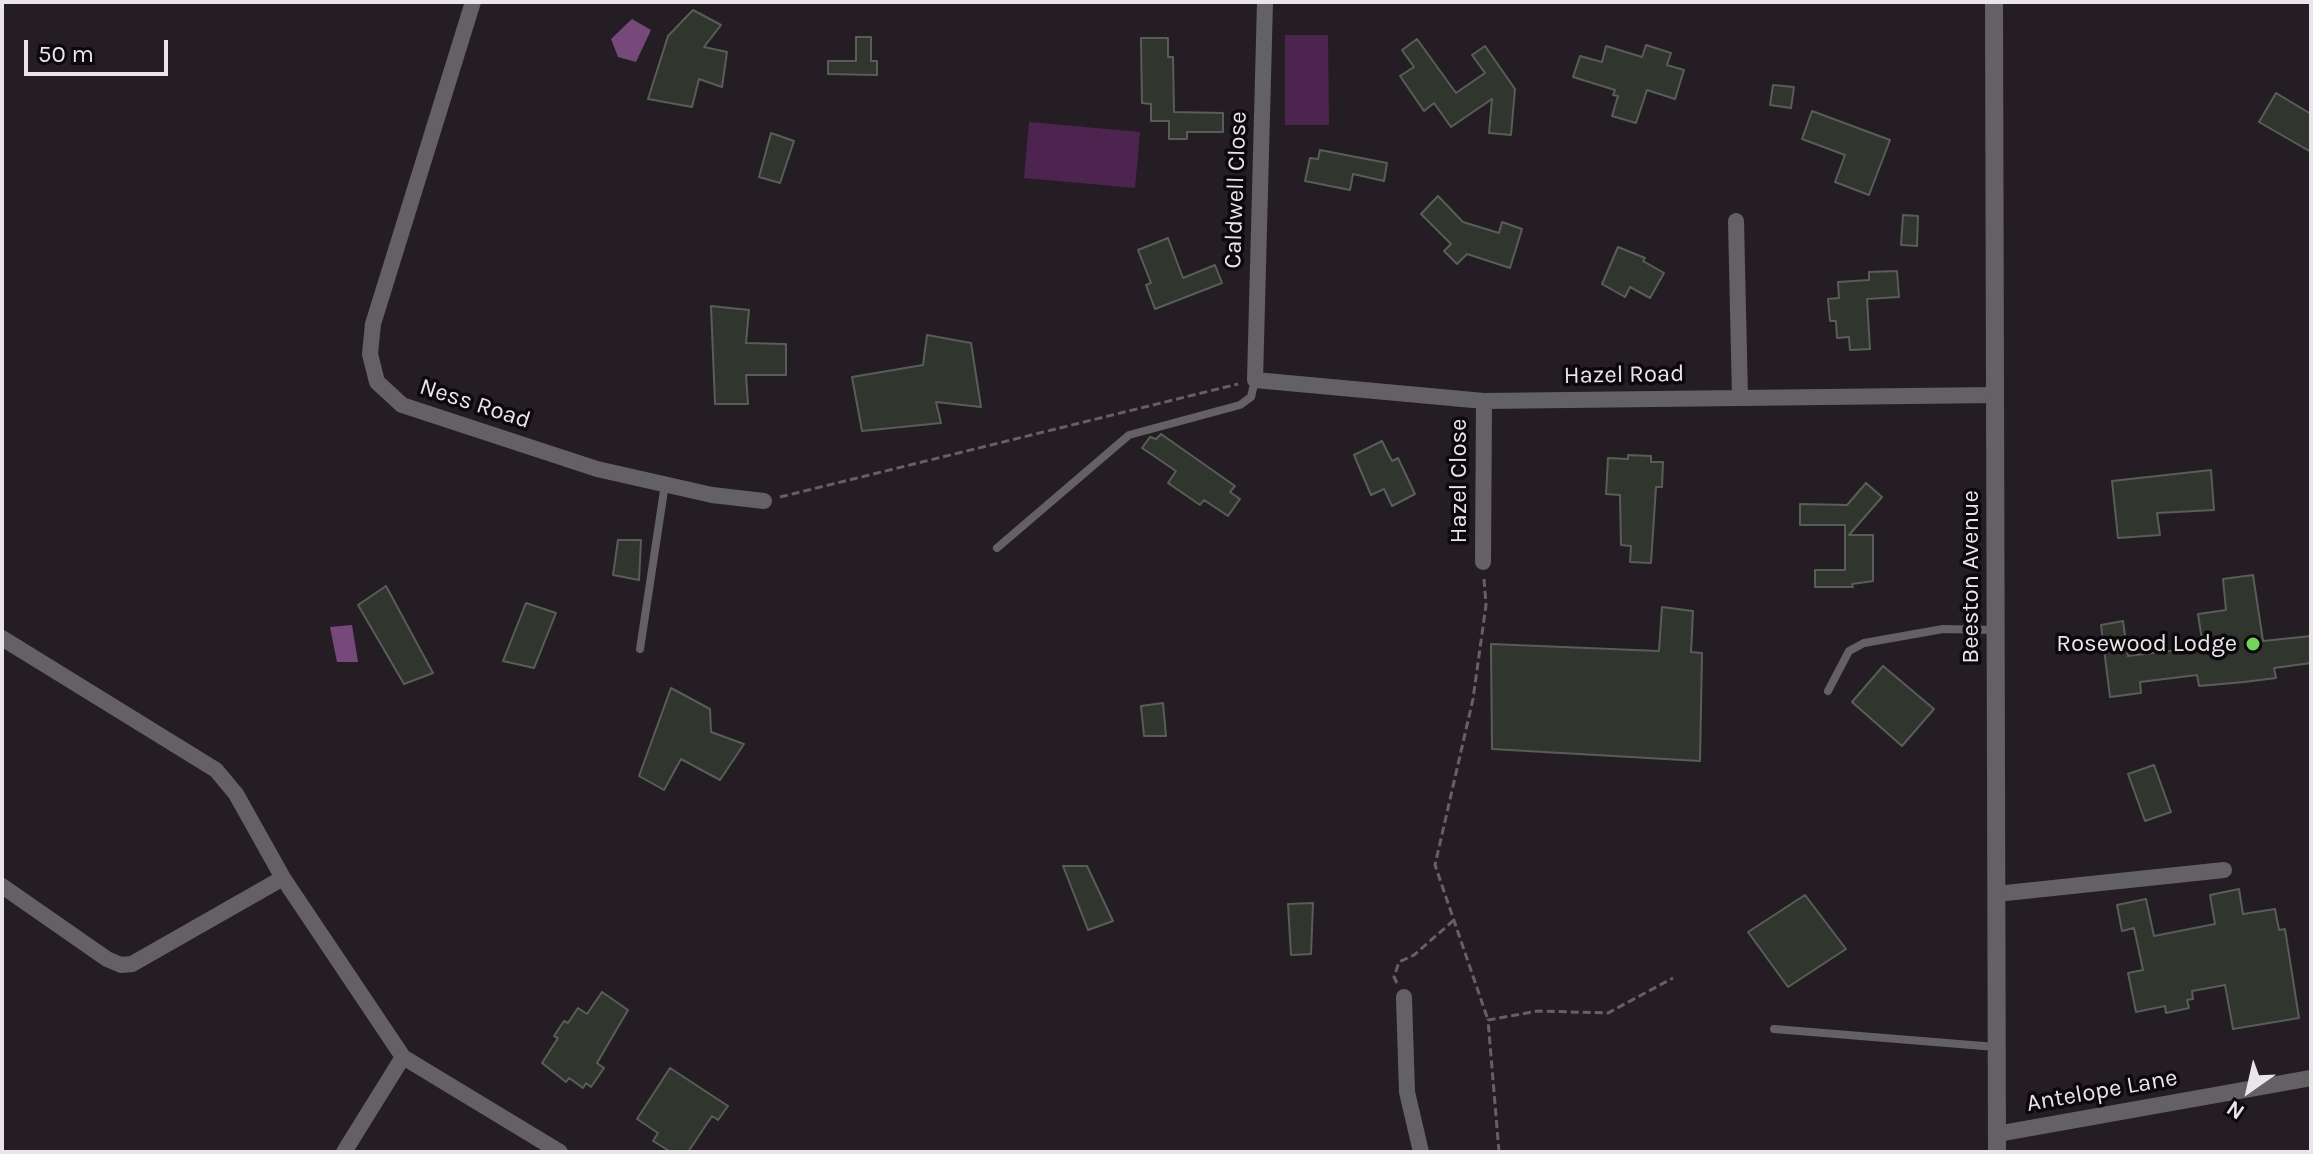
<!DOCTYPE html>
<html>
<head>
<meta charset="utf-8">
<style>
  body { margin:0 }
  #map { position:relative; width:2313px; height:1154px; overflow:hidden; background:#241e24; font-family:Karla,sans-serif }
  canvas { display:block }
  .frame { position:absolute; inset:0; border:4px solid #eae5ea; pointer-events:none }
  .north { position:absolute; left:2209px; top:1050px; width:80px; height:80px; -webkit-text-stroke:6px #0c090c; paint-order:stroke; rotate:214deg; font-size:22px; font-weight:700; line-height:32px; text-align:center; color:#eae5ea }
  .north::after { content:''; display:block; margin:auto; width:28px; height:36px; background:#eae5ea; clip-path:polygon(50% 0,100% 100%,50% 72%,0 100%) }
  .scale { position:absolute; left:24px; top:40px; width:144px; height:36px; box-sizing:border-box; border:4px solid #eae5ea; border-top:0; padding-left:10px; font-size:24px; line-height:28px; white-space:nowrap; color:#eae5ea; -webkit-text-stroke:6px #0c090c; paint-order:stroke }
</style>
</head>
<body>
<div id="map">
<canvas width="2313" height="1154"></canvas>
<div class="frame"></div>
<div class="north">N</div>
<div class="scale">50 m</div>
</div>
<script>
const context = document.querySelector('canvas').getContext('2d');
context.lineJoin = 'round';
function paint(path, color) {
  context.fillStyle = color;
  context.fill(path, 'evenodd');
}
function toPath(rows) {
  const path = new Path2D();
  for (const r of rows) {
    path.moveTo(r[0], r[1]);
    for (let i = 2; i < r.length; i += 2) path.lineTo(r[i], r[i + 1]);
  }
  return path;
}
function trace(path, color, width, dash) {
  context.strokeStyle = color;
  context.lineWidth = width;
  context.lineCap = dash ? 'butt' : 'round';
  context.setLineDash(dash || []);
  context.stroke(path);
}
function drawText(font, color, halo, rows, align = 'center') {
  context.font = font + ' Karla,sans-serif';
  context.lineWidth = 7;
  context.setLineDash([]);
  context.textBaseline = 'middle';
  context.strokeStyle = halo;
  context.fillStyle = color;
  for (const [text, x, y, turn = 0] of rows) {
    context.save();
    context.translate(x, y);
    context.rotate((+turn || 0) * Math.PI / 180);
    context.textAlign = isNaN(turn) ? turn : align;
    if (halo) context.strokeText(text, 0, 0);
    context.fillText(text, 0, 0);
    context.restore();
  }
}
const green = toPath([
  [1285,35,1328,35,1329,125,1285,125],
  [1029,122,1140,132,1135,188,1024,178]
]);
const water = toPath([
  [632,19,651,30,636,62,618,57,611,39],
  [352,625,358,662,337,662,330,627]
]);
const building = toPath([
  [693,10,721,25,704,47,727,52,722,87,699,79,692,107,648,99,668,36,693,10],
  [856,37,871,37,871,61,877,61,877,75,828,74,828,61,856,61,856,37],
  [1141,38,1168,38,1168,57,1173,57,1174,112,1223,113,1223,132,1187,132,1187,139,1169,139,1169,121,1151,121,1151,104,1142,103,1141,38],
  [1417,39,1456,93,1485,73,1472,55,1485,46,1515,89,1511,135,1489,133,1492,99,1451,127,1434,103,1424,111,1400,76,1414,67,1402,50,1417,39],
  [1646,45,1671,53,1667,65,1684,70,1675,99,1647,90,1636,123,1612,116,1618,96,1613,95,1615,90,1573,77,1580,56,1602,62,1606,46,1642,57,1646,45],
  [1773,85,1794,87,1791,108,1770,105,1773,85],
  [2276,93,2311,114,2311,152,2259,122,2276,93],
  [1812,111,1890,140,1869,195,1835,182,1845,155,1802,139,1812,111],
  [771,133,794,141,780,183,759,177,771,133],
  [1320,150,1387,163,1384,181,1353,174,1350,190,1305,181,1310,158,1318,159,1320,150],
  [1438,196,1463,222,1499,233,1502,222,1522,229,1510,268,1467,254,1457,264,1444,251,1451,244,1421,214,1438,196],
  [1903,215,1918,216,1917,246,1901,245,1903,215],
  [1168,238,1183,278,1215,265,1222,283,1155,309,1146,285,1151,283,1138,250,1168,238],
  [1618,247,1645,258,1643,261,1664,273,1650,298,1630,287,1625,297,1602,284,1618,247],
  [1897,271,1899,297,1867,299,1870,349,1850,350,1849,337,1837,338,1836,321,1830,321,1828,299,1839,298,1838,282,1869,280,1869,272,1897,271],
  [711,306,749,310,746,343,786,344,786,375,746,375,748,404,715,404,711,306],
  [927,335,971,343,981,407,936,402,941,423,862,431,852,377,923,365,927,335],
  [1161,434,1235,486,1230,492,1240,499,1228,516,1204,500,1200,505,1168,483,1176,471,1142,448,1150,437,1156,439,1161,434],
  [1382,441,1392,461,1398,458,1415,494,1392,506,1384,489,1371,495,1354,455,1382,441],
  [1628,455,1651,456,1651,462,1663,462,1662,487,1656,487,1651,563,1630,562,1631,546,1621,545,1620,495,1606,494,1608,458,1628,459,1628,455],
  [2211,470,2214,510,2157,513,2160,535,2118,538,2112,481,2211,470],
  [1866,483,1882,497,1849,535,1873,535,1873,581,1852,584,1853,587,1815,587,1815,570,1845,570,1845,525,1800,525,1800,504,1847,505,1866,483],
  [618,540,641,540,639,580,613,575,618,540],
  [2253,575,2263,641,2311,636,2311,663,2274,668,2276,678,2244,682,2199,686,2197,675,2140,682,2141,693,2110,697,2101,625,2123,621,2128,656,2203,647,2198,614,2226,610,2223,579,2253,575],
  [386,586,433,673,404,684,358,605,386,586],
  [526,603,556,613,534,668,503,661,526,603],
  [1662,607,1693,611,1691,652,1702,653,1700,761,1492,749,1491,644,1659,651,1662,607],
  [1883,666,1934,709,1902,746,1852,702,1883,666],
  [671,688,710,709,711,732,744,744,720,780,681,759,664,790,639,776,671,688],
  [1163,703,1166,736,1144,736,1141,706,1163,703],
  [2154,765,2171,812,2145,821,2128,774,2154,765],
  [1063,866,1087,866,1113,921,1088,930,1063,866],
  [2239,889,2243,914,2275,909,2279,930,2285,929,2299,1018,2233,1029,2225,985,2192,991,2193,999,2187,1000,2189,1008,2166,1013,2165,1006,2136,1012,2128,973,2143,970,2134,928,2122,931,2117,905,2146,899,2154,936,2215,924,2210,895,2239,889],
  [1805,895,1846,949,1788,987,1748,932,1805,895],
  [1313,903,1311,954,1291,955,1288,904,1313,903],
  [602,992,628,1010,597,1063,604,1068,591,1087,586,1083,583,1088,569,1078,566,1082,542,1063,558,1038,554,1036,564,1021,568,1023,578,1008,587,1014,602,992],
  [670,1068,728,1106,718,1120,712,1116,688,1152,671,1152,653,1141,658,1133,637,1119,670,1068]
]);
const path = toPath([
  [780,497,1238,384],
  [1484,579,1486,605,1473,699,1435,865,1488,1020],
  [1397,983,1394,977,1399,962,1414,955,1454,920],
  [1499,1152,1488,1020,1538,1011,1608,1013,1673,978]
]);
const service = toPath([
  [997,548,1129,435,1240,405,1251,397,1255,380],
  [640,649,665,484],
  [1828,691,1849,651,1864,643,1943,629,1994,630],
  [1774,1029,1996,1047]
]);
const minor = toPath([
  [473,2,373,324,370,354,377,382,402,405,597,469,712,495,764,501],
  [1265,2,1255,380,1484,401,1995,395],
  [1736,221,1740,398],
  [1483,562,1484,401],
  [2,638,216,770,236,794,283,878,403,1057,560,1152],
  [2,886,107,959,121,965,132,964,283,878],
  [1996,894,2224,870],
  [1404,997,1407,1092,1421,1152],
  [1997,1134,2311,1078],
  [344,1152,403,1057]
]);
const tertiary = toPath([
  [1994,2,1997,1152]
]);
const markers = [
  [2253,644,8,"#75d25b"]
];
const streetNames = [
  ["Caldwell Close",1236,190,-88],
  ["Hazel Road",1624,375,-1],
  ["Ness Road",475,404,18],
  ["Hazel Close",1459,481,-90],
  ["Beeston Avenue",1971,577,-90],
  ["Antelope Lane",2102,1091,-10]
];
const poiNames = [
  ["Rosewood Lodge",2237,644]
];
paint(green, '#4d2450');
paint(water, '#76497a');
paint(building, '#30362e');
trace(building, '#585e57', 2);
trace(path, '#666066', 3, [8, 4]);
trace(service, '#646164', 8);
trace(minor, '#646164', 16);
trace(tertiary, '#646164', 18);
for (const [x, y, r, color] of markers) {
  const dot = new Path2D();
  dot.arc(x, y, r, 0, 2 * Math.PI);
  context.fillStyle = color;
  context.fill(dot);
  trace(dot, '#0c090c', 3);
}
drawText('24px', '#eae5ea', '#0c090c', streetNames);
drawText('24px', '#eae5ea', '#0c090c', poiNames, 'right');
</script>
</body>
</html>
